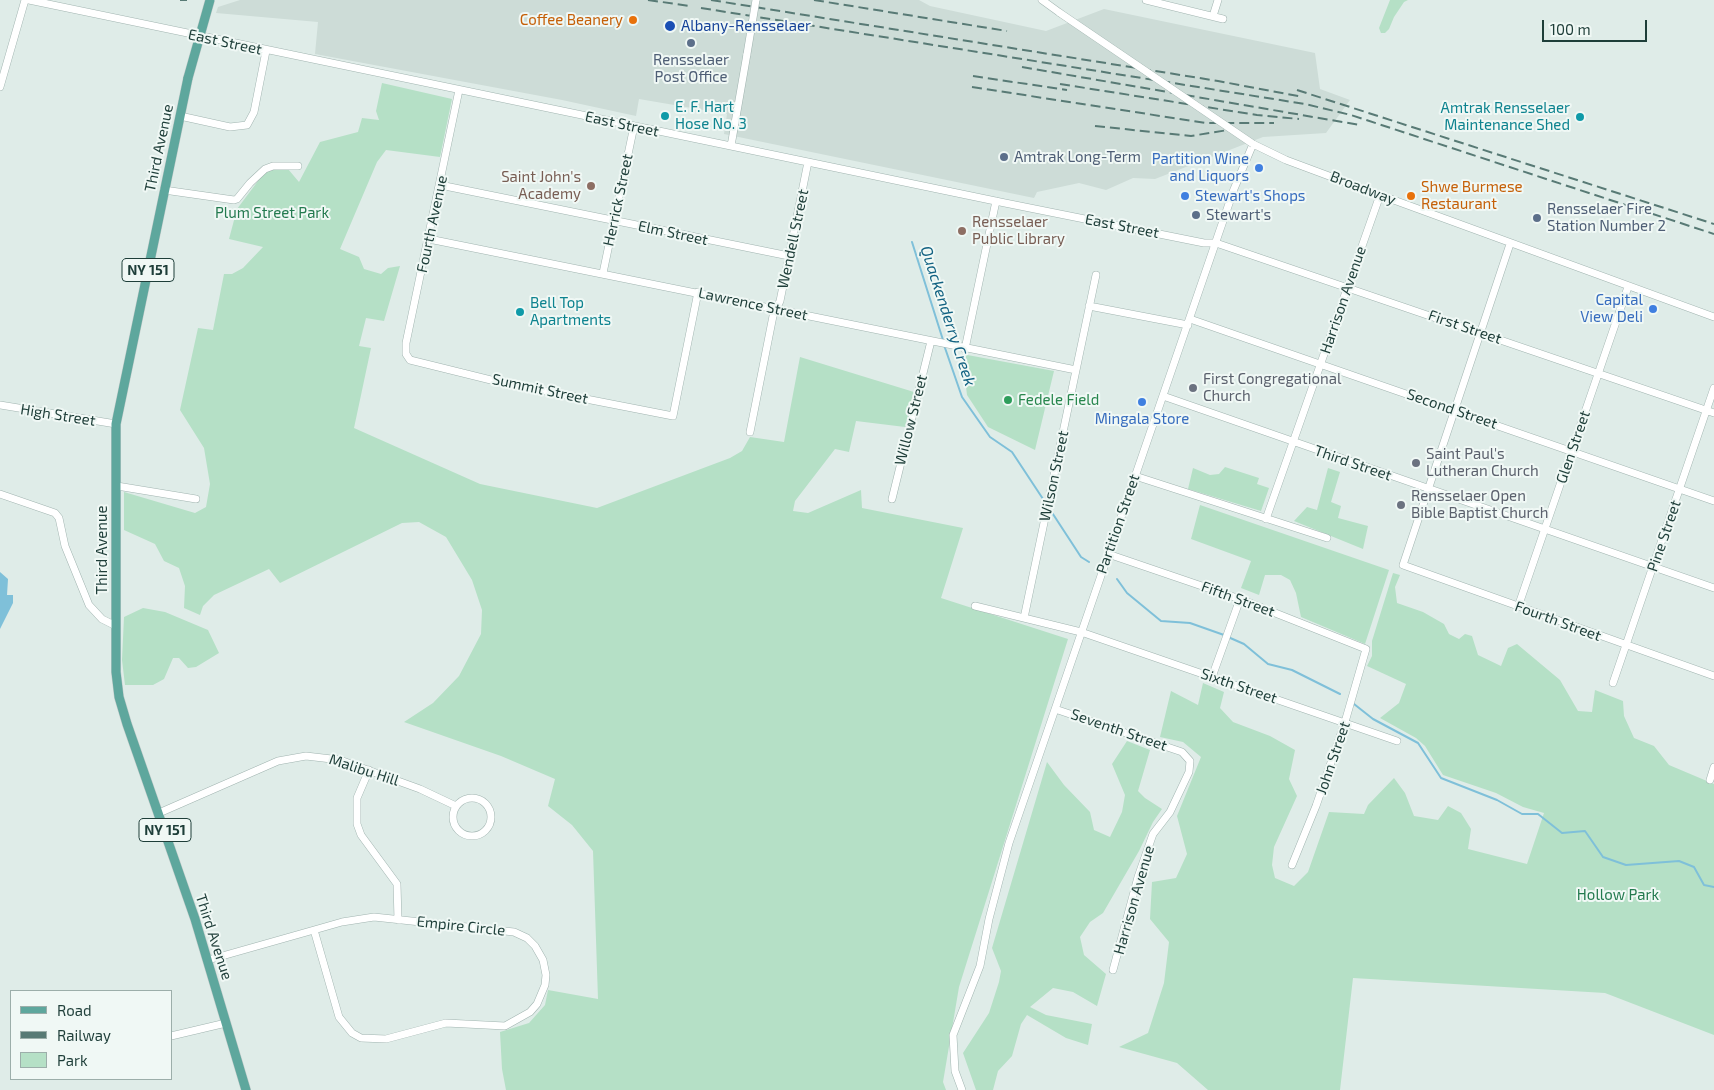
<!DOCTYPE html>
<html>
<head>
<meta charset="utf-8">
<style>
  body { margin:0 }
  #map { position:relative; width:1714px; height:1090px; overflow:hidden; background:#dfece8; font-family:"Exo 2",sans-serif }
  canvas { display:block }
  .legend { position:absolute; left:10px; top:990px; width:162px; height:90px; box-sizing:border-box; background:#f0f8f5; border:1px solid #9caeaa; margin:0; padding:6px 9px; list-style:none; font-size:15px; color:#1e3e39 }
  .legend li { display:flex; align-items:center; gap:10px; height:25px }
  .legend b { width:25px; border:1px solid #9caeaa }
  .scale { position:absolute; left:1542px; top:20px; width:105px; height:22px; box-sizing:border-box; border:2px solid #1e3e39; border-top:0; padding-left:6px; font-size:15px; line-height:18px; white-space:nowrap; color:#1e3e39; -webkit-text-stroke:4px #f0f8f5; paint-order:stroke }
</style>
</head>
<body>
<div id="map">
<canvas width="1714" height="1090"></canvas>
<ul class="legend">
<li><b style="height:6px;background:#5ea79d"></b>Road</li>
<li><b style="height:6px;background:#587a75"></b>Railway</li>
<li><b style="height:14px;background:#b5e0c6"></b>Park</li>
</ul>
<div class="scale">100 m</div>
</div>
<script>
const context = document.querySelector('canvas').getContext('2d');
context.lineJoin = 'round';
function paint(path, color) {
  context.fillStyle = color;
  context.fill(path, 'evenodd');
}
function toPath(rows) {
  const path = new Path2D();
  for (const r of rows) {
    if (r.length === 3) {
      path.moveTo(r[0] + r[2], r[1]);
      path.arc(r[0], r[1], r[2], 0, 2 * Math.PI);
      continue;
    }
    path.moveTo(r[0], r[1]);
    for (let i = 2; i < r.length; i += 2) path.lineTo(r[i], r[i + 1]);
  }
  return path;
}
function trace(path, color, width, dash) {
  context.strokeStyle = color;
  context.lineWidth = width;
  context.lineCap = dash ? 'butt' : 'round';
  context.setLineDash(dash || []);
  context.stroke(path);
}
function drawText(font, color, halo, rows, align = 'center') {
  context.font = font + ' "Exo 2",sans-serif';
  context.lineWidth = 4;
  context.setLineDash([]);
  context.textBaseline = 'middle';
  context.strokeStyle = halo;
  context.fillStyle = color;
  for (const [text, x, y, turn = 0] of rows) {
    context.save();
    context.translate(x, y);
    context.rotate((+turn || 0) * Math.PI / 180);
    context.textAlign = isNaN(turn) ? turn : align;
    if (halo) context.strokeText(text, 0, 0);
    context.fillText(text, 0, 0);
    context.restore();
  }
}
const built = toPath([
  [240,0,919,0,930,6,1046,31,1104,9,1315,53,1320,89,1350,100,1326,133,1263,137,1155,179,1133,178,1106,190,1079,183,1037,192,1034,198,724,134,727,114,639,99,636,116,562,100,315,54,318,22,216,13,218,7]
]);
const green = toPath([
  [1390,0,1408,0,1404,2,1394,17,1389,29,1385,33,1381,33,1379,28],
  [382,83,452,99,440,157,386,150,377,162,340,249,359,257,364,269,381,274,388,268,400,266,384,321,366,318,359,346,371,348,354,428,480,484,597,508,730,458,742,451,750,437,784,442,800,357,914,392,905,427,856,421,849,452,835,449,795,501,793,511,808,513,861,490,862,508,963,528,941,598,1068,639,959,987,943,1082,946,1090,506,1090,502,1069,500,1032,529,1023,545,1005,548,990,598,999,593,851,572,825,548,806,555,779,501,756,404,722,433,703,459,676,481,634,482,610,472,580,446,537,419,522,402,523,280,583,269,569,214,595,203,606,200,615,184,608,185,586,179,568,164,561,155,544,124,530,124,492,195,513,206,507,210,484,204,448,180,410,198,328,213,330,224,274,232,274,243,268,263,247,229,239,237,209,264,173,274,168,288,169,299,182,320,142,358,132,362,118,379,120,376,111],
  [962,354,1054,371,1035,450,988,427,967,395],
  [1225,467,1259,478,1257,484,1269,488,1261,511,1188,489,1193,468,1210,475,1219,474],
  [1328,468,1340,472,1331,502,1341,506,1338,518,1368,526,1363,549,1294,521,1307,507,1317,510],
  [1200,505,1389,570,1365,644,1301,617,1296,593,1290,580,1281,575,1265,575,1259,595,1241,588,1251,561,1191,539],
  [1393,573,1400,575,1395,587,1397,603,1423,612,1444,624,1449,634,1459,639,1465,634,1472,636,1478,655,1501,666,1508,648,1517,644,1560,680,1578,711,1592,712,1595,690,1623,701,1624,716,1634,738,1654,746,1669,765,1714,784,1714,1035,1605,993,1353,978,1340,1090,1208,1090,1177,1063,1119,1047,1148,1033,1164,983,1169,942,1150,919,1152,882,1176,878,1187,854,1177,816,1201,757,1183,742,1160,737,1171,691,1198,705,1203,683,1224,692,1220,708,1233,722,1270,736,1295,750,1289,779,1297,796,1274,847,1272,865,1275,878,1294,886,1308,872,1329,812,1364,814,1368,805,1394,778,1405,793,1414,816,1438,820,1448,806,1461,813,1471,829,1468,849,1527,864,1544,813,1523,807,1496,793,1443,775,1425,746,1416,738,1380,718,1399,703,1406,684,1367,666,1372,656,1372,641],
  [143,608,165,612,208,630,219,653,196,667,188,668,179,658,173,658,164,679,153,685,125,685,122,660,124,617],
  [1127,741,1150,750,1138,791,1145,798,1162,809,1153,822,1139,851,1103,913,1090,922,1080,937,1084,955,1106,974,1097,1006,1073,992,1053,988,1030,1007,1046,1015,1092,1024,1088,1045,1066,1038,1027,1015,1021,1024,1012,1056,998,1071,993,1090,976,1090,963,1053,989,1013,999,982,1001,971,992,948,1047,762,1064,785,1090,812,1094,830,1110,837,1122,812,1125,795,1112,764]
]);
const water = toPath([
  [0,572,8,579,7,595,13,595,13,603,0,629]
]);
const stream = toPath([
  [912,242,943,340],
  [944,345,962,397,990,437,1012,452,1045,502],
  [1049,508,1081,557,1089,562],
  [1117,579,1127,593,1161,621,1190,623,1224,635],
  [1228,637,1244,644,1268,664,1292,670,1340,694],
  [1354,704,1373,719,1418,743,1441,778,1497,800,1522,814,1538,814,1562,833,1585,831,1603,857,1626,865,1679,861,1694,867,1704,885,1714,887]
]);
const minor = toPath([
  [29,0,1005,203,1204,243,1216,243,1714,413],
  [1042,0,1060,13],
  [1146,0,1223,19],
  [1213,16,1218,0],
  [0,87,25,0],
  [459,90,406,343,406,354,410,360,499,382,673,416,698,292],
  [180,116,230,127,247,125,254,112,266,51],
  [731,146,747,54],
  [440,185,789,256],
  [164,190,234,200,237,199,250,183,265,169,273,166,298,166],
  [429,239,1076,370],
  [1510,244,1403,565,1714,676],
  [603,273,634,126],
  [1089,306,1188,325],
  [1190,319,1714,501],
  [965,349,996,201],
  [1163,396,1714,588],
  [0,405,116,424],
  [750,432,773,316,780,301,808,162],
  [1135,476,1327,538],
  [117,486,196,499],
  [0,494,55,513,59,518,65,546,89,605,102,619,116,626],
  [892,499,931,341],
  [1266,519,1380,195],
  [1108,554,1240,599,1366,649,1345,722,1316,806,1292,865],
  [975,606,1081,632,1397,741],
  [1518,607,1628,287],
  [1024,618,1096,275],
  [1212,677,1240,599],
  [1613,683,1714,388],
  [1055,709,1182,752,1190,761,1189,772,1170,812,1153,834,1138,877,1113,970],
  [369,770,357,798,357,824,361,835,397,884,398,920],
  [1710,780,1714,767],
  [472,817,19],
  [159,813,278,761,306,756,340,760,420,789,456,806],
  [208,960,314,930,342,922,374,917,514,932,527,938,535,946,543,960,546,975,545,985,537,1004,530,1012,505,1026,446,1023,386,1039,361,1038,352,1033,339,1017,314,930],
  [171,1036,226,1023],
  [962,1090,955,1071,953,1035,980,966,989,919,1009,843,1234,189,1253,144,1286,160,1380,195,1714,317]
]);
const major = toPath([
  [188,78,116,424,116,672,119,697,127,724,195,919,246,1090]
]);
const rail = toPath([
  [180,0,187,0],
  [648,0,690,6],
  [711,0,1218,81,1303,97],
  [814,0,1007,31],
  [701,8,1305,104,1351,115,1714,234],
  [1022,67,1360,125],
  [973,76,1067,90],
  [1060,84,1257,115,1299,119],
  [972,87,1206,123,1274,123],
  [1297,90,1714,224],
  [1095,126,1191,136,1234,129]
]);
const minorBridge = toPath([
  [1060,13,1253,144],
  [747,54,756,0]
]);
const majorBridge = toPath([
  [188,78,210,0]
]);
const markers = [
  [633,20,5,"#e8710a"],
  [670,26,6,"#1a4fb4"],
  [691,43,5,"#5c6f8a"],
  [665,116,5,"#0f9aa8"],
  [1580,117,5,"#0f9aa8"],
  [1004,157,5,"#5c6f8a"],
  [1259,168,5,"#3f7fe0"],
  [591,186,5,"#8d6e63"],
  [1185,196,5,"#3f7fe0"],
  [1411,196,5,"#e8710a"],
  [1196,215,5,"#5c6f8a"],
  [1537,218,5,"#5c6f8a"],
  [962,231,5,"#8d6e63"],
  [1653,309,5,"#3f7fe0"],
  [520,312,5,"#0f9aa8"],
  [1193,388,5,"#6b7280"],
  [1008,400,5,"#2e9e5b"],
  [1142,402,5,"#3f7fe0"],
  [1416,463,5,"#6b7280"],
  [1401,505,5,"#6b7280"]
];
const shields = [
  [148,270,52],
  [165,830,52]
];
const shieldNames = [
  ["NY 151",148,270],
  ["NY 151",165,830]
];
const foodNames = [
  ["Coffee Beanery",623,20],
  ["Shwe Burmese",1421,187,"left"],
  ["Restaurant",1421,204,"left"]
];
const transitNames = [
  ["Albany-Rensselaer",681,26]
];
const streetNames = [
  ["East Street",225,42,12],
  ["East Street",622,124,12],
  ["Third Avenue",159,148,-78],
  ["Broadway",1363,188,21],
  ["Herrick Street",618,200,-78],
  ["Fourth Avenue",432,224,-78],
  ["East Street",1122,226,11],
  ["Elm Street",673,233,12],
  ["Wendell Street",793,239,-78],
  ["Harrison Avenue",1343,300,-71],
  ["Lawrence Street",753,304,12],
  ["First Street",1465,327,19],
  ["Summit Street",540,389,12],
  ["Second Street",1452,409,19],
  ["High Street",58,415,9],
  ["Willow Street",911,420,-76],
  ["Glen Street",1573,447,-71],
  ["Third Street",1353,463,19],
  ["Wilson Street",1054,476,-78],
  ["Partition Street",1118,524,-71],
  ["Pine Street",1664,536,-71],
  ["Third Avenue",102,550,-90],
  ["Fifth Street",1238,599,20],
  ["Fourth Street",1558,621,20],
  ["Sixth Street",1239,686,19],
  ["Seventh Street",1119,730,19],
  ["John Street",1333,758,-71],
  ["Malibu Hill",364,770,18],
  ["Harrison Avenue",1134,900,-74],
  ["Empire Circle",461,926,6],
  ["Third Avenue",214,937,72]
];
const serviceNames = [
  ["Rensselaer",691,60,"center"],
  ["Post Office",691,77,"center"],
  ["Amtrak Long-Term",1014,157],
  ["Rensselaer Fire",1547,209],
  ["Station Number 2",1547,226],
  ["Stewart's",1206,215]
];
const cultureNames = [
  ["E. F. Hart",675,107],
  ["Hose No. 3",675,124],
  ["Amtrak Rensselaer",1570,108,"right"],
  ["Maintenance Shed",1570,125,"right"],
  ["Bell Top",530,303],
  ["Apartments",530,320]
];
const shopNames = [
  ["Partition Wine",1249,159],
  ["and Liquors",1249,176],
  ["Stewart's Shops",1195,196,"left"],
  ["Capital",1643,300],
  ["View Deli",1643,317],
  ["Mingala Store",1142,419,"center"]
];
const educationNames = [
  ["Saint John's",581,177],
  ["Academy",581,194],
  ["Rensselaer",972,222,"left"],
  ["Public Library",972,239,"left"]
];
const parkNames = [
  ["Plum Street Park",272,213],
  ["Hollow Park",1618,895]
];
const worshipNames = [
  ["First Congregational",1203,379],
  ["Church",1203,396],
  ["Saint Paul's",1426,454],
  ["Lutheran Church",1426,471],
  ["Rensselaer Open",1411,496],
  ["Bible Baptist Church",1411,513]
];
const leisureNames = [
  ["Fedele Field",1018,400]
];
const waterNames = [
  ["Quackenderry Creek",948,316,72]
];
paint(built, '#cddcd7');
paint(green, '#b5e0c6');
paint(water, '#7fc0d9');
trace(stream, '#7fc0d9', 2);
trace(minor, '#a1b4b0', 8);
trace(major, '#c0c9c8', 10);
trace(minor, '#fff', 7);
trace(major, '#5ea79d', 9);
trace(rail, '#587a75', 2, [10, 5]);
trace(minorBridge, '#a1b4b0', 8, []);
trace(majorBridge, '#c0c9c8', 10, []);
trace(minorBridge, '#fff', 7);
trace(majorBridge, '#5ea79d', 9);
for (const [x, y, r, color] of markers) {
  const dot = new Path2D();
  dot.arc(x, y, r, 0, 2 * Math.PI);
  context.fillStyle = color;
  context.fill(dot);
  trace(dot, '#f0f8f5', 2);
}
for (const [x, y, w] of shields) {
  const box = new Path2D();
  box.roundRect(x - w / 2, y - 11.5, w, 23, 4);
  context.fillStyle = '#f0f8f5';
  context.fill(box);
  trace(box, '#1e3e39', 1);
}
drawText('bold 14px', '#1e3e39', null, shieldNames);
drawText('15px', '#c56008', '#f0f8f5', foodNames, 'right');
drawText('15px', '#164399', '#f0f8f5', transitNames, 'left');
drawText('15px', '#1e3e39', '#f0f8f5', streetNames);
drawText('15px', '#4e5e75', '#f0f8f5', serviceNames, 'left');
drawText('15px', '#0d838f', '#f0f8f5', cultureNames, 'left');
drawText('15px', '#366cbe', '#f0f8f5', shopNames, 'right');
drawText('15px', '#785e54', '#f0f8f5', educationNames, 'right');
drawText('15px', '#237a4f', '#f0f8f5', parkNames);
drawText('15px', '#5b616d', '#f0f8f5', worshipNames, 'left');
drawText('15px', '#27864d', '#f0f8f5', leisureNames, 'left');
drawText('italic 16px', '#116181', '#f0f8f5', waterNames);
</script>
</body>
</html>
